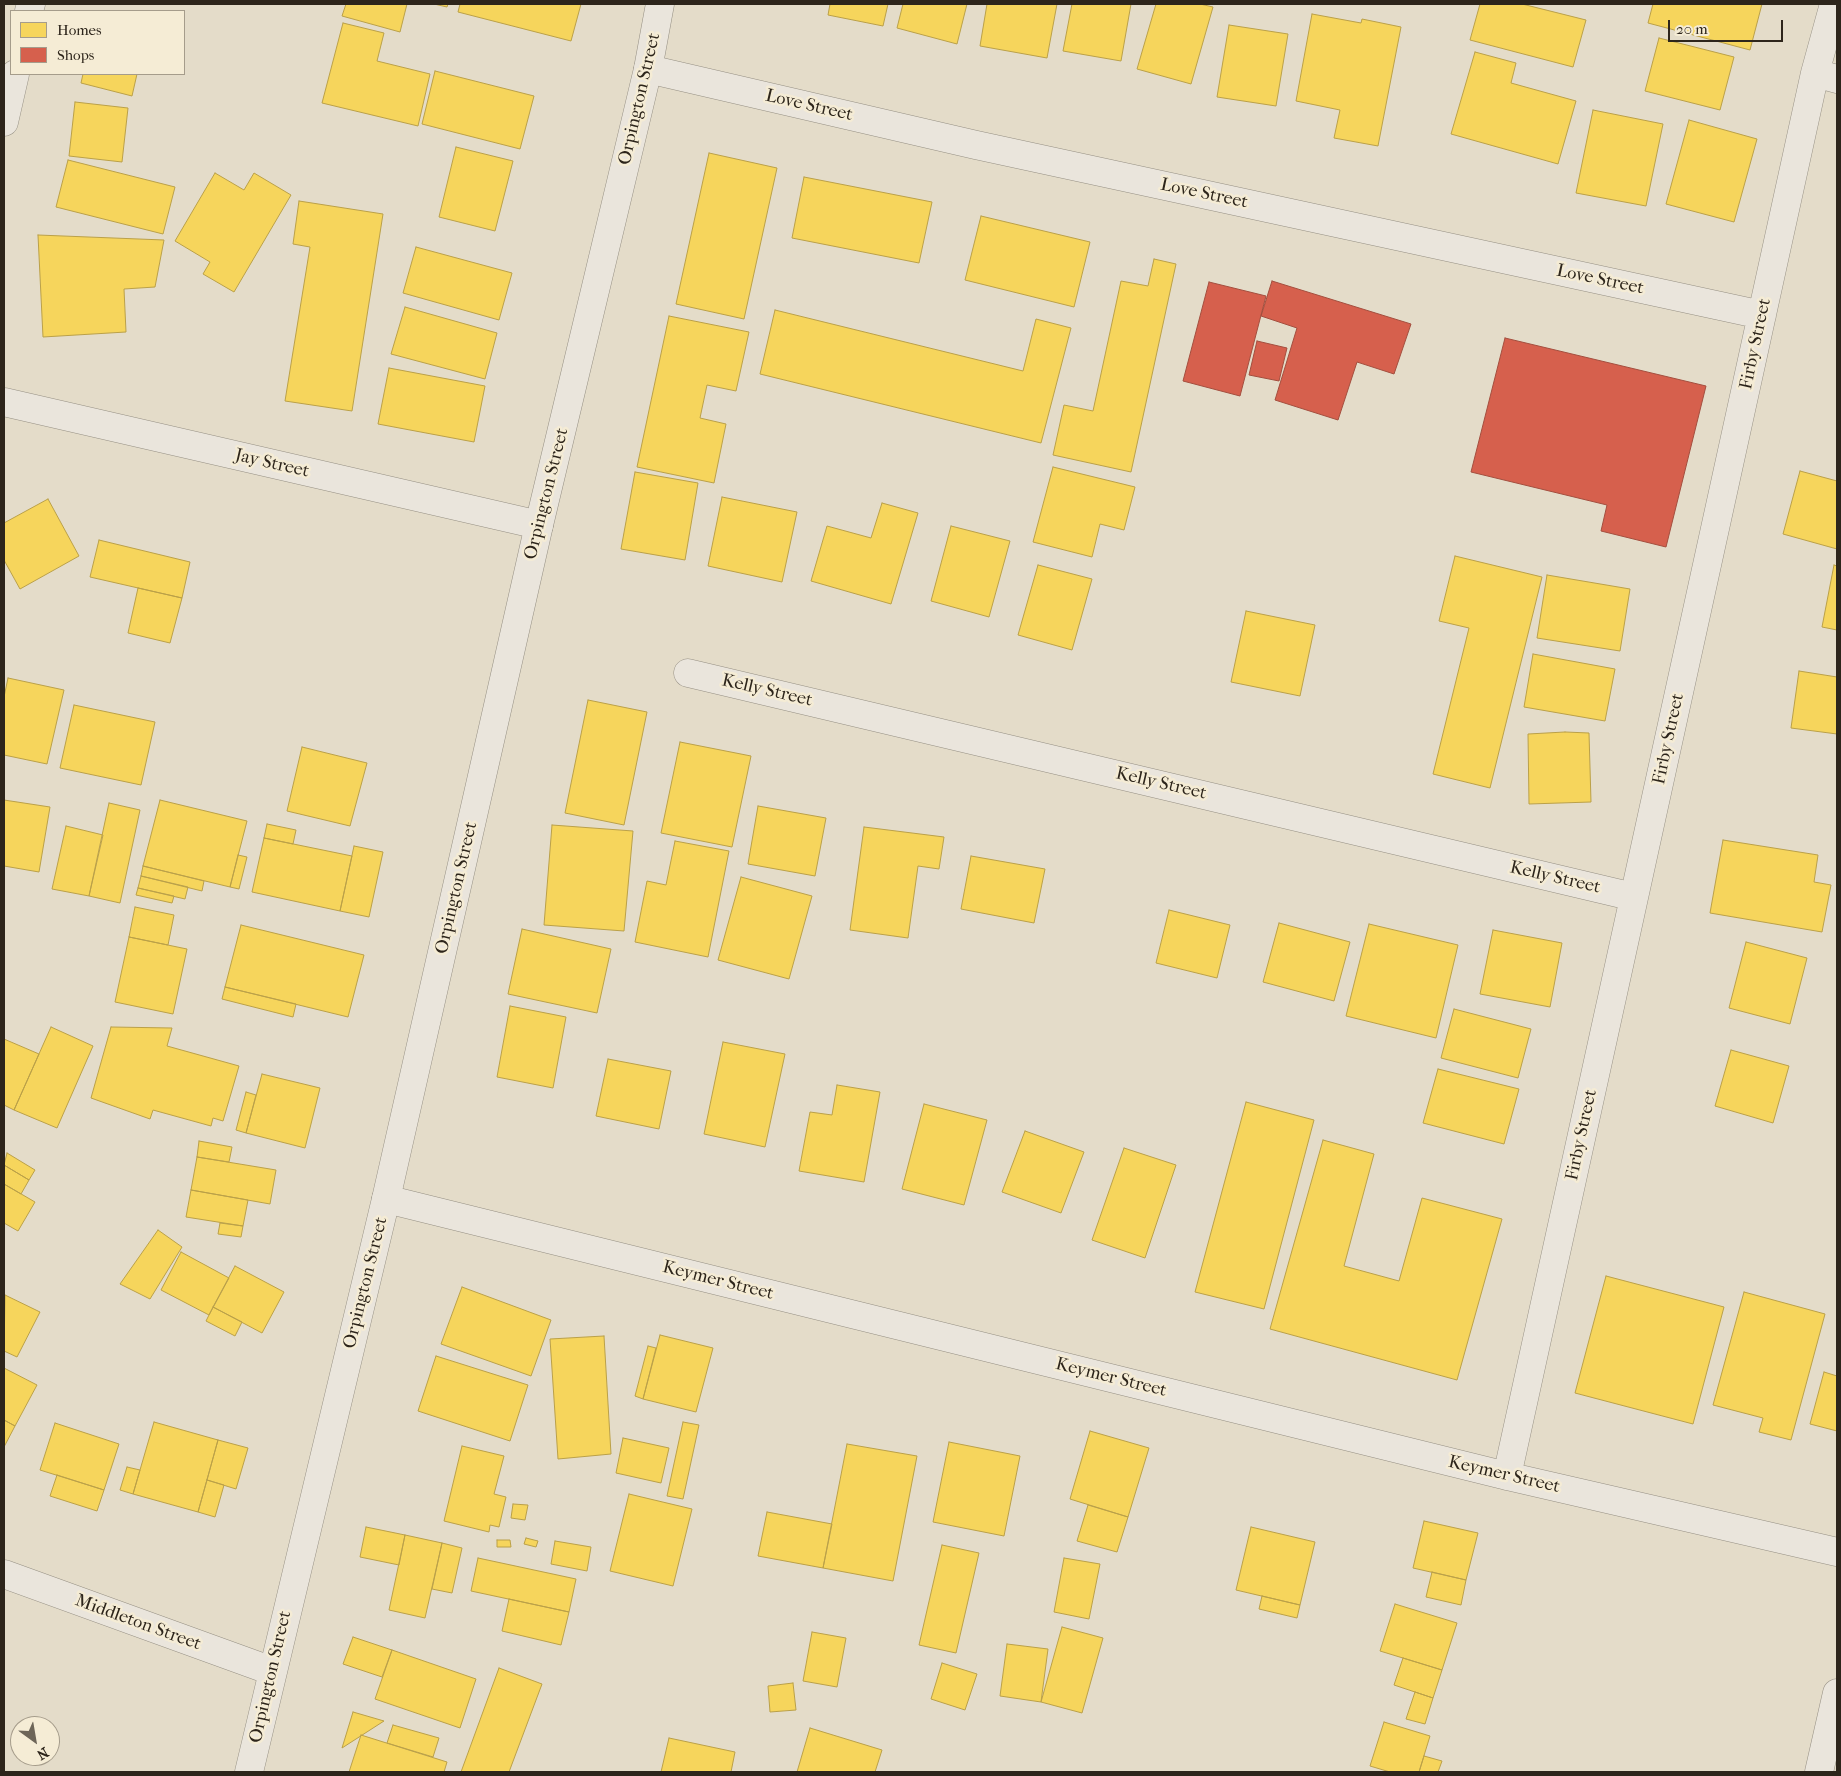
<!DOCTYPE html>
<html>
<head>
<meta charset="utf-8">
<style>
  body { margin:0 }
  #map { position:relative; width:1841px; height:1776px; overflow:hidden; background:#e4dcc9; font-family:"IM FELL French Canon",serif }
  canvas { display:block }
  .frame { position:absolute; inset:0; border:5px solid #2d251b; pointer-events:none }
  .legend { position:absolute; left:10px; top:10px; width:175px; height:65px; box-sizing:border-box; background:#f5ecd5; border:1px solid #a59c8b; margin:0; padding:6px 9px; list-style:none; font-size:15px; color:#2d251b }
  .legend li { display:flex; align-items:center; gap:10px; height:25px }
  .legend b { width:25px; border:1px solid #a59c8b }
  .north { position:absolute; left:10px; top:1716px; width:50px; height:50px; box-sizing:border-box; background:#f5ecd5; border:1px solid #a59c8b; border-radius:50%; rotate:148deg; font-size:14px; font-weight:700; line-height:20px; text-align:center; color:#2d251b }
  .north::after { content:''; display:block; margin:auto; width:18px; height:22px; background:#6d6558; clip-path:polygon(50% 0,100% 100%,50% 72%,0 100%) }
  .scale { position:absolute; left:1668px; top:20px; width:115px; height:22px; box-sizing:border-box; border:2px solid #2d251b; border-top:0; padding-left:6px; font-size:15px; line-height:18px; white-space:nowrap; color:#2d251b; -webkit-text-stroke:4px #f5ecd5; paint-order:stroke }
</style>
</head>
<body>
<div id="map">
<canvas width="1841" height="1776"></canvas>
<div class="frame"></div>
<ul class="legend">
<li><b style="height:14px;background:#f6d55c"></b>Homes</li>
<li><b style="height:14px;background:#d6604d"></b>Shops</li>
</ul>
<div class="north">N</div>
<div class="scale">20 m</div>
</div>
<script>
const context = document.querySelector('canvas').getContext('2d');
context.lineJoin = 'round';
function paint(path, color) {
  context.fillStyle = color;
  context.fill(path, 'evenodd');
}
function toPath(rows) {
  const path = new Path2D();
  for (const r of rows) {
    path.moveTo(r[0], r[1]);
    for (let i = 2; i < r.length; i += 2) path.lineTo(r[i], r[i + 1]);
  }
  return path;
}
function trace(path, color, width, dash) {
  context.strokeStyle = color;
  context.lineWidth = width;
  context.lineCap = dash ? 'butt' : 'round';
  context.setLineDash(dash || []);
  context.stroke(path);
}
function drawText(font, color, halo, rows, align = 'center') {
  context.font = font + ' "IM FELL French Canon",serif';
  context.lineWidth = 5;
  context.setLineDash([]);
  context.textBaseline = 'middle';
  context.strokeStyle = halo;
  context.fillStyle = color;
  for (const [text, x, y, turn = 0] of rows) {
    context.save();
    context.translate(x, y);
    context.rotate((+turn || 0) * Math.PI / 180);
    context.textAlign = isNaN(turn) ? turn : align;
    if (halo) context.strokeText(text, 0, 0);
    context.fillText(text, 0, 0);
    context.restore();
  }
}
const homes = toPath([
  [346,4,407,4,400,32,342,16,346,4],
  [434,4,448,4,447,7,434,4],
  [460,4,581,4,571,41,458,12,460,4],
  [830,4,888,4,883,26,828,15,830,4],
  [903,4,967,4,957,44,897,28,903,4],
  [987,4,1057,4,1047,58,980,46,987,4],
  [1072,4,1131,4,1121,61,1063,51,1072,4],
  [1156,4,1200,4,1213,7,1191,84,1137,69,1156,4],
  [1480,4,1522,4,1586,20,1573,67,1470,40,1480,4],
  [1653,4,1762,4,1750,50,1648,23,1653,4],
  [1312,14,1361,23,1362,19,1401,27,1378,146,1334,138,1340,110,1296,101,1312,14],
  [343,23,384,33,377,61,430,74,418,126,322,103,343,23],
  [1229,25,1288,34,1276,106,1217,97,1229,25],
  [1659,38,1734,57,1720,110,1645,91,1659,38],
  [1475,52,1516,63,1511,83,1576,101,1558,164,1451,134,1475,52],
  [435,71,534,96,520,149,422,124,435,71],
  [83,74,137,74,132,96,81,83,83,74],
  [75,102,128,108,122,162,69,156,75,102],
  [1593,110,1663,124,1646,206,1576,193,1593,110],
  [1689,120,1757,139,1734,222,1666,204,1689,120],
  [456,147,513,161,495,231,439,217,456,147],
  [709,153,777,168,744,319,676,304,709,153],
  [68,160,175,187,163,234,56,207,68,160],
  [215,173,244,190,254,173,291,195,234,292,203,274,210,262,175,241,215,173],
  [804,177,932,202,919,263,792,238,804,177],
  [299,201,383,214,352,411,285,401,310,247,293,244,299,201],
  [981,216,1090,242,1074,307,965,280,981,216],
  [38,235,164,240,155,287,124,289,126,332,43,337,38,235],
  [416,247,512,273,499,320,403,293,416,247],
  [1154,259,1176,264,1131,472,1053,455,1064,405,1093,411,1121,281,1148,286,1154,259],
  [405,307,497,333,485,379,391,354,405,307],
  [775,310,1023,371,1036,319,1071,328,1041,443,760,374,775,310],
  [669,316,749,332,736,391,707,385,700,418,726,424,714,483,637,467,669,316],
  [389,368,485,386,474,442,378,424,389,368],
  [1053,467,1135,487,1124,530,1100,524,1092,557,1033,542,1053,467],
  [1800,471,1837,481,1837,549,1783,534,1800,471],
  [635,472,698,483,685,560,621,549,635,472],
  [722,497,797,512,782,582,708,566,722,497],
  [48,499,79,556,20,589,4,560,4,523,48,499],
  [882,503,918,513,891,604,811,581,827,526,871,538,882,503],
  [951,526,1010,541,989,617,931,601,951,526],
  [99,540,190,562,182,598,90,577,99,540],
  [1455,556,1542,577,1490,788,1433,774,1469,628,1439,621,1455,556],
  [1038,565,1092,579,1072,650,1018,635,1038,565],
  [1834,565,1837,566,1837,630,1822,627,1834,565],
  [1547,575,1630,589,1620,651,1537,638,1547,575],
  [138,588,182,598,170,643,128,633,138,588],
  [1246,611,1315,625,1300,696,1231,682,1246,611],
  [1533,654,1615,669,1605,721,1524,707,1533,654],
  [1799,671,1837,677,1837,734,1791,728,1799,671],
  [8,678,64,690,47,764,4,755,4,697,8,678],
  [588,700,647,712,624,825,565,813,588,700],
  [74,705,155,722,141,785,60,768,74,705],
  [1565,732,1589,733,1591,802,1529,804,1528,734,1565,732],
  [680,742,751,756,732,847,661,833,680,742],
  [302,747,367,763,350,826,287,811,302,747],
  [4,800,50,807,39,872,4,866,4,800],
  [160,800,247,821,230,887,143,866,160,800],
  [109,803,140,810,120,903,89,896,109,803],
  [758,806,826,818,815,876,748,864,758,806],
  [267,824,296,830,293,844,264,838,267,824],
  [552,825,633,831,624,931,544,925,552,825],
  [66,826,103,835,89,896,52,889,66,826],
  [864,827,944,837,939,869,918,866,908,938,850,930,864,827],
  [264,838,352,856,340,911,252,892,264,838],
  [1723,840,1818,855,1814,882,1831,885,1822,932,1710,913,1723,840],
  [675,841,729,851,708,957,635,942,647,881,666,885,675,841],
  [354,846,383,852,369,917,340,911,354,846],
  [238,855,247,857,239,889,230,887,238,855],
  [971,856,1045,869,1034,923,961,909,971,856],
  [143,866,204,881,202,891,141,876,143,866],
  [141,876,188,887,185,899,138,888,141,876],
  [741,877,812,896,789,979,718,960,741,877],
  [138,888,174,896,172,903,136,895,138,888],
  [135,907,174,915,168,945,129,937,135,907],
  [1169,910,1230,925,1217,978,1156,963,1169,910],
  [1279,923,1350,942,1334,1001,1263,982,1279,923],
  [1369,924,1458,945,1436,1038,1346,1016,1369,924],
  [241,925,364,955,348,1017,225,987,241,925],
  [522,929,611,949,597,1013,508,994,522,929],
  [1493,930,1562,943,1550,1007,1480,994,1493,930],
  [129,937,187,949,173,1014,115,1002,129,937],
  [1746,942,1807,958,1790,1024,1729,1008,1746,942],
  [225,987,296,1004,293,1017,222,999,225,987],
  [510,1006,566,1017,553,1088,497,1077,510,1006],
  [1454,1009,1531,1029,1518,1078,1441,1058,1454,1009],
  [51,1027,93,1046,57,1128,14,1110,51,1027],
  [111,1027,172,1028,167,1046,239,1066,223,1121,213,1118,211,1126,153,1110,150,1119,91,1098,111,1027],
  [4,1039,39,1054,14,1110,4,1105,4,1039],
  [723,1042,785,1054,765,1147,704,1134,723,1042],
  [1731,1050,1789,1066,1773,1123,1715,1106,1731,1050],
  [608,1059,671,1071,659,1129,596,1116,608,1059],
  [1438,1069,1519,1089,1504,1144,1423,1123,1438,1069],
  [262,1074,320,1088,305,1148,246,1133,262,1074],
  [837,1085,880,1092,864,1182,799,1171,810,1112,832,1115,837,1085],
  [246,1092,256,1095,246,1133,236,1130,246,1092],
  [1246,1102,1314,1120,1264,1309,1195,1292,1246,1102],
  [924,1104,987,1120,964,1205,902,1189,924,1104],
  [1025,1131,1084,1152,1061,1213,1002,1192,1025,1131],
  [1323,1140,1374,1154,1344,1266,1399,1281,1422,1198,1502,1219,1457,1380,1270,1329,1323,1140],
  [199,1141,232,1147,229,1162,197,1157,199,1141],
  [1124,1148,1176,1165,1145,1258,1092,1240,1124,1148],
  [7,1153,35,1170,29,1180,4,1165,7,1153],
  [197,1157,276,1170,270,1204,191,1190,197,1157],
  [4,1165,29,1180,21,1194,4,1184,4,1165],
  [4,1184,35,1202,18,1231,4,1223,4,1184],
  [191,1190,248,1200,243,1226,186,1217,191,1190],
  [220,1223,243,1226,241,1237,218,1234,220,1223],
  [158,1230,182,1247,150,1299,120,1284,158,1230],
  [181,1252,229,1278,209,1315,161,1290,181,1252],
  [235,1266,284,1292,262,1333,213,1307,235,1266],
  [1606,1276,1724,1307,1693,1424,1575,1393,1606,1276],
  [462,1287,551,1320,531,1376,441,1344,462,1287],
  [1744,1292,1825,1314,1791,1440,1759,1432,1763,1418,1713,1405,1744,1292],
  [5,1295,40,1312,17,1357,4,1351,5,1295],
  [213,1307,242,1322,235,1336,206,1321,213,1307],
  [660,1335,713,1348,696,1412,643,1399,660,1335],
  [604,1336,611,1454,558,1459,550,1339,604,1336],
  [648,1346,656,1348,643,1399,635,1396,648,1346],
  [436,1356,528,1385,510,1441,418,1411,436,1356],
  [4,1368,37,1385,15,1426,4,1420,4,1368],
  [1824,1372,1837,1376,1837,1431,1810,1424,1824,1372],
  [4,1420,15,1426,4,1447,4,1420],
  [154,1422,218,1440,198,1512,133,1494,154,1422],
  [683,1422,699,1425,683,1499,667,1496,683,1422],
  [55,1423,119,1444,104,1490,40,1470,55,1423],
  [1090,1431,1149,1448,1128,1517,1070,1499,1090,1431],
  [623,1438,669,1448,661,1483,616,1473,623,1438],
  [218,1440,248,1448,236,1489,207,1480,218,1440],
  [949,1442,1020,1456,1004,1536,933,1522,949,1442],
  [847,1444,917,1456,893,1581,823,1568,847,1444],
  [462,1446,504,1456,494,1494,506,1497,499,1527,490,1525,489,1532,444,1521,462,1446],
  [127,1467,140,1470,133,1494,120,1490,127,1467],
  [57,1475,104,1490,97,1511,50,1496,57,1475],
  [207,1480,224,1485,215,1517,198,1512,207,1480],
  [629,1494,692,1509,673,1586,610,1571,629,1494],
  [513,1504,528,1505,525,1520,511,1518,513,1504],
  [1088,1505,1128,1517,1117,1552,1077,1541,1088,1505],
  [767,1512,832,1524,823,1568,758,1556,767,1512],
  [1424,1521,1478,1533,1466,1580,1413,1568,1424,1521],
  [366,1527,405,1535,399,1565,360,1557,366,1527],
  [1251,1527,1315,1542,1300,1605,1236,1590,1251,1527],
  [405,1535,442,1543,425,1618,389,1610,405,1535],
  [526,1538,538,1541,536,1547,524,1544,526,1538],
  [497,1540,510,1540,511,1547,497,1547,497,1540],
  [555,1541,591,1547,587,1571,551,1564,555,1541],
  [442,1543,462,1548,452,1593,432,1589,442,1543],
  [942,1545,979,1553,956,1653,919,1645,942,1545],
  [478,1558,576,1579,569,1612,471,1591,478,1558],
  [1064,1558,1100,1564,1089,1619,1054,1612,1064,1558],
  [1432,1572,1466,1580,1461,1605,1426,1597,1432,1572],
  [1262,1596,1300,1605,1297,1618,1259,1609,1262,1596],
  [509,1599,569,1612,561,1645,502,1631,509,1599],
  [1395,1604,1457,1623,1442,1670,1380,1651,1395,1604],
  [1062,1627,1103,1638,1082,1713,1041,1702,1062,1627],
  [812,1632,846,1638,837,1687,803,1681,812,1632],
  [353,1637,392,1650,382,1677,343,1664,353,1637],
  [1007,1644,1048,1649,1041,1702,1000,1696,1007,1644],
  [392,1650,476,1679,460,1728,375,1699,392,1650],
  [1403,1658,1442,1670,1433,1698,1394,1685,1403,1658],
  [942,1663,977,1674,965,1710,931,1699,942,1663],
  [499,1668,542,1684,509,1772,461,1772,499,1668],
  [793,1683,796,1710,770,1712,768,1686,793,1683],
  [1415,1692,1433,1698,1425,1724,1406,1719,1415,1692],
  [353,1712,384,1721,342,1748,353,1712],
  [1384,1722,1430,1736,1419,1772,1390,1772,1370,1766,1384,1722],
  [393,1725,439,1738,433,1757,387,1743,393,1725],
  [810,1728,882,1750,875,1772,797,1772,810,1728],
  [361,1735,447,1762,444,1772,349,1772,361,1735],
  [669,1738,735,1752,731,1772,661,1772,669,1738],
  [1424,1756,1442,1761,1438,1772,1419,1772,1424,1756]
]);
const shops = toPath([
  [1272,281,1411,324,1394,374,1357,362,1338,420,1275,400,1297,328,1261,316,1272,281],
  [1209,282,1266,296,1240,396,1183,381,1209,282],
  [1505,338,1706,386,1666,547,1601,531,1607,505,1471,472,1505,338],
  [1257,341,1287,348,1279,381,1249,375,1257,341]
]);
const minor = toPath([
  [29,11,31,4],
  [648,69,976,145,1762,315],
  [1815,73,1837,79],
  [4,122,15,74],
  [4,402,539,525],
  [688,673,1634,897],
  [386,1199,1507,1476,1837,1552],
  [1507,1476,1815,73,1834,4],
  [4,1574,272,1671],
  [1819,1772,1837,1693]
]);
const tertiary = toPath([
  [249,1772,386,1199,539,525,648,69,660,4]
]);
const streetNames = [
  ["Orpington Street",640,99,-77],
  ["Love Street",809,106,13],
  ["Love Street",1204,194,12],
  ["Love Street",1600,280,12],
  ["Firby Street",1756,344,-78],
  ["Jay Street",272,464,13],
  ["Orpington Street",547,494,-76],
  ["Kelly Street",767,691,13],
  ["Firby Street",1669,739,-78],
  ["Kelly Street",1161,784,13],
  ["Kelly Street",1555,878,13],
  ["Orpington Street",457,888,-77],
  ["Firby Street",1582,1135,-78],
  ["Keymer Street",718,1281,14],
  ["Orpington Street",366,1283,-76],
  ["Keymer Street",1111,1378,14],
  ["Keymer Street",1504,1475,13],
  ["Middleton Street",138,1623,20],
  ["Orpington Street",271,1677,-77]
];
paint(homes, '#f6d55c');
trace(homes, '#baa048', 1);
paint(shops, '#d6604d');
trace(shops, '#a34e3e', 1);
trace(minor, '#969084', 29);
trace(tertiary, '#969084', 29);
trace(minor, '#eae5dc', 28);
trace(tertiary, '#eae5dc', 28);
drawText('18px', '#2d251b', '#f5ecd5', streetNames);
</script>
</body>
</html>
